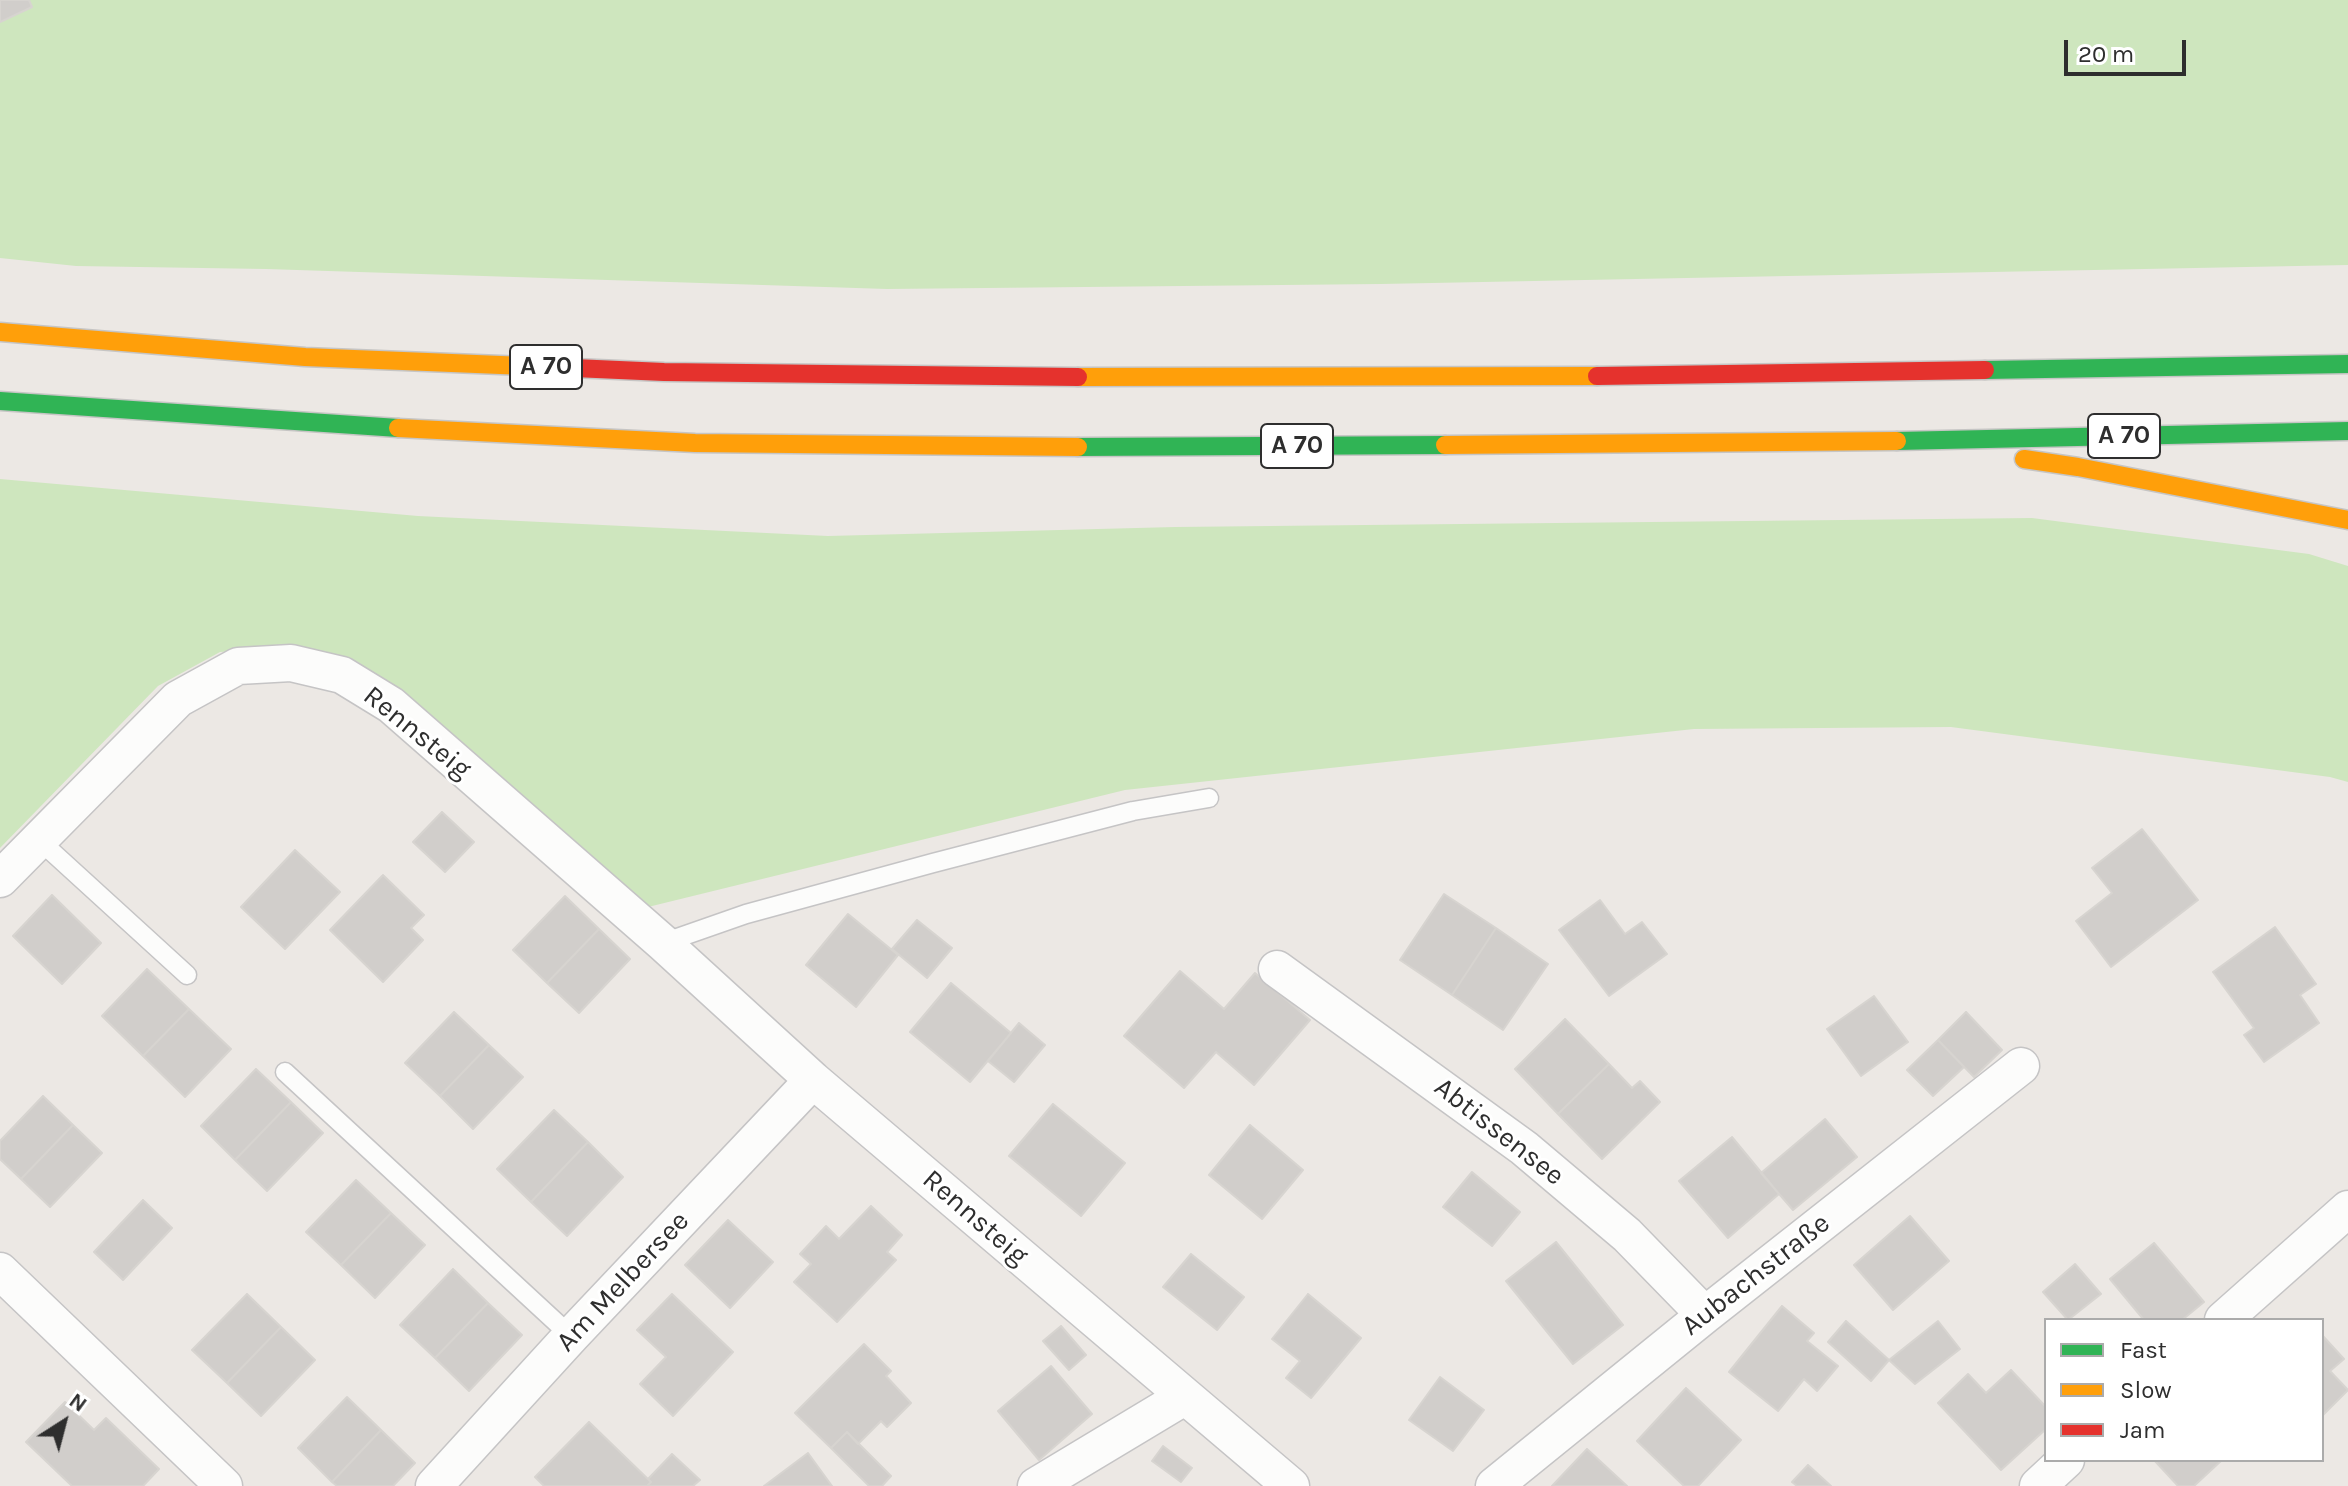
<!DOCTYPE html>
<html>
<head>
<meta charset="utf-8">
<style>
  body { margin:0 }
  #map { position:relative; width:2348px; height:1486px; overflow:hidden; background:#ece8e4; font-family:Karla,sans-serif }
  canvas { display:block }
  .legend { position:absolute; left:2044px; top:1318px; width:280px; height:144px; box-sizing:border-box; background:#fff; border:2px solid #ababab; margin:0; padding:10px 14px; list-style:none; font-size:24px; color:#2e2e2e }
  .legend li { display:flex; align-items:center; gap:16px; height:40px }
  .legend b { width:40px; border:2px solid #ababab }
  .north { position:absolute; left:24px; top:1382px; width:80px; height:80px; -webkit-text-stroke:6px #fff; paint-order:stroke; rotate:36deg; font-size:22px; font-weight:700; line-height:32px; text-align:center; color:#2e2e2e }
  .north::after { content:''; display:block; margin:auto; width:28px; height:36px; background:#2e2e2e; clip-path:polygon(50% 0,100% 100%,50% 72%,0 100%) }
  .scale { position:absolute; left:2064px; top:40px; width:122px; height:36px; box-sizing:border-box; border:4px solid #2e2e2e; border-top:0; padding-left:10px; font-size:24px; line-height:28px; white-space:nowrap; color:#2e2e2e; -webkit-text-stroke:6px #fff; paint-order:stroke }
</style>
</head>
<body>
<div id="map">
<canvas width="2348" height="1486"></canvas>
<ul class="legend">
<li><b style="height:10px;background:#30b455"></b>Fast</li>
<li><b style="height:10px;background:#ff9f0a"></b>Slow</li>
<li><b style="height:10px;background:#e5322d"></b>Jam</li>
</ul>
<div class="north">N</div>
<div class="scale">20 m</div>
</div>
<script>
const context = document.querySelector('canvas').getContext('2d');
context.lineJoin = 'round';
function paint(path, color) {
  context.fillStyle = color;
  context.fill(path, 'evenodd');
}
function toPath(rows) {
  const path = new Path2D();
  for (const r of rows) {
    path.moveTo(r[0], r[1]);
    for (let i = 2; i < r.length; i += 2) path.lineTo(r[i], r[i + 1]);
  }
  return path;
}
function trace(path, color, width, dash) {
  context.strokeStyle = color;
  context.lineWidth = width;
  context.lineCap = dash ? 'butt' : 'round';
  context.setLineDash(dash || []);
  context.stroke(path);
}
function drawText(font, color, halo, rows, align = 'center') {
  context.font = font + ' Karla,sans-serif';
  context.lineWidth = 6;
  context.setLineDash([]);
  context.textBaseline = 'middle';
  context.strokeStyle = halo;
  context.fillStyle = color;
  for (const [text, x, y, turn = 0] of rows) {
    context.save();
    context.translate(x, y);
    context.rotate((+turn || 0) * Math.PI / 180);
    context.textAlign = isNaN(turn) ? turn : align;
    if (halo) context.strokeText(text, 0, 0);
    context.fillText(text, 0, 0);
    context.restore();
  }
}
const green = toPath([
  [0,0,2348,0,2348,265,1381,284,887,289,266,269,76,266,0,258],
  [0,479,418,516,828,536,1175,527,2032,518,2309,554,2348,566,2348,782,2330,777,1951,727,1694,729,1125,790,648,907,358,662,273,648,220,652,158,686,0,848]
]);
const building = toPath([
  [0,0,29,0,32,7,0,22,0,0],
  [442,812,474,842,445,872,413,842,442,812],
  [2142,829,2198,900,2111,967,2076,921,2112,893,2092,868,2142,829],
  [295,850,340,892,285,949,241,907,295,850],
  [383,875,424,915,411,928,423,940,383,982,330,930,383,875],
  [1444,894,1496,928,1452,995,1400,960,1444,894],
  [52,895,101,943,62,984,13,936,52,895],
  [565,896,599,929,547,983,513,950,565,896],
  [1600,900,1625,934,1642,922,1667,954,1609,996,1559,930,1600,900],
  [848,914,898,955,856,1007,806,965,848,914],
  [917,920,952,948,927,978,892,949,917,920],
  [2275,927,2316,984,2300,995,2319,1023,2264,1062,2244,1035,2254,1028,2213,972,2275,927],
  [1496,928,1548,964,1503,1030,1452,995,1496,928],
  [599,929,630,959,579,1013,547,983,599,929],
  [147,969,189,1009,143,1056,102,1016,147,969],
  [1180,971,1224,1009,1255,973,1310,1020,1254,1085,1216,1052,1184,1088,1124,1036,1180,971],
  [951,983,1011,1033,970,1082,910,1032,951,983],
  [1874,996,1908,1042,1861,1076,1827,1029,1874,996],
  [189,1009,231,1049,185,1097,143,1056,189,1009],
  [454,1012,489,1045,440,1096,405,1063,454,1012],
  [1966,1012,2002,1050,1974,1077,1938,1040,1966,1012],
  [1565,1019,1609,1064,1558,1114,1515,1069,1565,1019],
  [1019,1023,1045,1045,1014,1082,988,1061,1019,1023],
  [1938,1040,1964,1067,1933,1096,1907,1070,1938,1040],
  [489,1045,523,1077,473,1129,440,1096,489,1045],
  [1609,1064,1632,1088,1640,1081,1660,1102,1602,1159,1558,1114,1609,1064],
  [256,1069,291,1102,235,1160,201,1126,256,1069],
  [43,1096,73,1125,21,1179,0,1159,0,1141,43,1096],
  [291,1102,323,1133,267,1191,235,1160,291,1102],
  [1053,1104,1125,1163,1081,1216,1009,1156,1053,1104],
  [554,1110,588,1142,531,1202,497,1169,554,1110],
  [1825,1119,1857,1157,1793,1210,1761,1173,1825,1119],
  [73,1125,102,1153,50,1207,21,1179,73,1125],
  [1250,1125,1303,1170,1262,1219,1209,1175,1250,1125],
  [1732,1137,1779,1194,1728,1238,1679,1181,1732,1137],
  [588,1142,623,1177,567,1236,531,1202,588,1142],
  [1472,1172,1520,1212,1492,1246,1443,1207,1472,1172],
  [356,1180,391,1213,341,1265,306,1232,356,1180],
  [143,1200,172,1228,123,1280,94,1252,143,1200],
  [871,1206,902,1235,887,1252,896,1260,837,1322,794,1282,811,1264,800,1254,826,1226,839,1239,871,1206],
  [391,1213,425,1245,375,1298,341,1265,391,1213],
  [1910,1216,1949,1261,1893,1310,1854,1265,1910,1216],
  [728,1220,773,1262,730,1308,685,1265,728,1220],
  [1556,1242,1623,1325,1573,1364,1506,1281,1556,1242],
  [2154,1243,2204,1302,2182,1320,2144,1320,2110,1279,2154,1243],
  [1191,1254,1244,1297,1217,1330,1163,1287,1191,1254],
  [2075,1264,2101,1294,2068,1320,2043,1292,2075,1264],
  [453,1269,488,1303,435,1358,400,1325,453,1269],
  [247,1294,281,1327,227,1383,192,1350,247,1294],
  [672,1294,733,1352,673,1416,640,1384,666,1357,637,1330,672,1294],
  [1308,1294,1361,1338,1311,1398,1286,1378,1300,1361,1272,1339,1308,1294],
  [488,1303,522,1335,469,1391,435,1358,488,1303],
  [1782,1306,1814,1333,1807,1341,1838,1366,1817,1391,1804,1379,1778,1411,1729,1372,1782,1306],
  [1846,1321,1889,1360,1871,1381,1828,1342,1846,1321],
  [1938,1321,1960,1349,1915,1384,1889,1360,1938,1321],
  [1061,1326,1086,1355,1069,1370,1043,1341,1061,1326],
  [281,1327,315,1360,261,1416,227,1383,281,1327],
  [2322,1335,2344,1359,2330,1371,2348,1390,2322,1416,2322,1335],
  [864,1344,891,1371,886,1376,911,1403,887,1427,881,1421,858,1444,847,1432,831,1448,795,1413,864,1344],
  [1051,1366,1092,1414,1039,1460,998,1411,1051,1366],
  [2011,1370,2046,1407,2046,1429,2001,1470,1938,1403,1968,1374,1986,1393,2011,1370],
  [1440,1377,1484,1410,1453,1451,1409,1420,1440,1377],
  [1686,1388,1741,1440,1698,1486,1684,1486,1637,1441,1686,1388],
  [347,1397,381,1430,332,1482,298,1448,347,1397],
  [65,1402,94,1430,106,1418,159,1469,143,1486,72,1486,26,1442,65,1402],
  [589,1422,651,1482,647,1486,544,1486,535,1477,589,1422],
  [381,1430,415,1463,393,1486,337,1486,332,1482,381,1430],
  [847,1432,891,1476,882,1486,869,1486,831,1448,847,1432],
  [1163,1446,1192,1468,1181,1482,1152,1461,1163,1446],
  [1587,1449,1627,1486,1552,1486,1587,1449],
  [808,1453,832,1486,764,1486,808,1453],
  [672,1454,700,1480,693,1486,647,1486,651,1482,648,1479,672,1454],
  [2154,1460,2222,1460,2194,1486,2178,1486,2154,1460],
  [1808,1465,1831,1486,1797,1486,1792,1482,1808,1465]
]);
const lane = toPath([
  [39,840,187,975],
  [663,943,746,914,933,863,1133,811,1209,798],
  [285,1072,571,1336]
]);
const street = toPath([
  [0,879,178,699,238,666,291,663,342,675,391,705,663,943,813,1080,1291,1486],
  [1277,969,1524,1148,1627,1235,1705,1315],
  [0,1271,224,1486],
  [2223,1320,2348,1209],
  [434,1486,571,1336,813,1080],
  [1036,1486,1184,1397],
  [1494,1486,1705,1315,2021,1066],
  [2038,1486,2066,1460]
]);
const fast = toPath([
  [1985,370,2348,364],
  [0,401,398,428],
  [1897,441,2348,431],
  [1078,447,1445,445]
]);
const slow = toPath([
  [0,332,305,357,574,368],
  [1078,377,1597,376],
  [398,428,695,443,1078,447],
  [1445,445,1897,441],
  [2024,459,2078,467,2348,520]
]);
const jam = toPath([
  [574,368,664,372,1078,377],
  [1597,376,1985,370]
]);
const shields = [
  [546,367,72],
  [2124,436,72],
  [1297,446,72]
];
const shieldNames = [
  ["A 70",546,367],
  ["A 70",2124,436],
  ["A 70",1297,446]
];
const streetNames = [
  ["Rennsteig",417,733,39],
  ["Abtissensee",1499,1132,38],
  ["Rennsteig",975,1218,41],
  ["Aubachstraße",1756,1275,-38],
  ["Am Melbersee",623,1282,-47]
];
paint(green, '#cee6be');
paint(building, '#d1cecb');
trace(building, '#d7d4d0', 2);
trace(lane, '#c5c4c5', 21);
trace(street, '#c5c4c5', 39);
trace(fast, '#c6c5c4', 21);
trace(slow, '#c6c5c4', 21);
trace(jam, '#c6c5c4', 21);
trace(lane, '#fcfcfb', 18);
trace(street, '#fcfcfb', 36);
trace(fast, '#30b455', 18);
trace(slow, '#ff9f0a', 18);
trace(jam, '#e5322d', 18);
for (const [x, y, w] of shields) {
  const box = new Path2D();
  box.roundRect(x - w / 2, y - 22, w, 44, 6);
  context.fillStyle = '#fff';
  context.fill(box);
  trace(box, '#2e2e2e', 2);
}
drawText('bold 26px', '#2e2e2e', null, shieldNames);
drawText('28px', '#2e2e2e', '#fff', streetNames);
</script>
</body>
</html>
